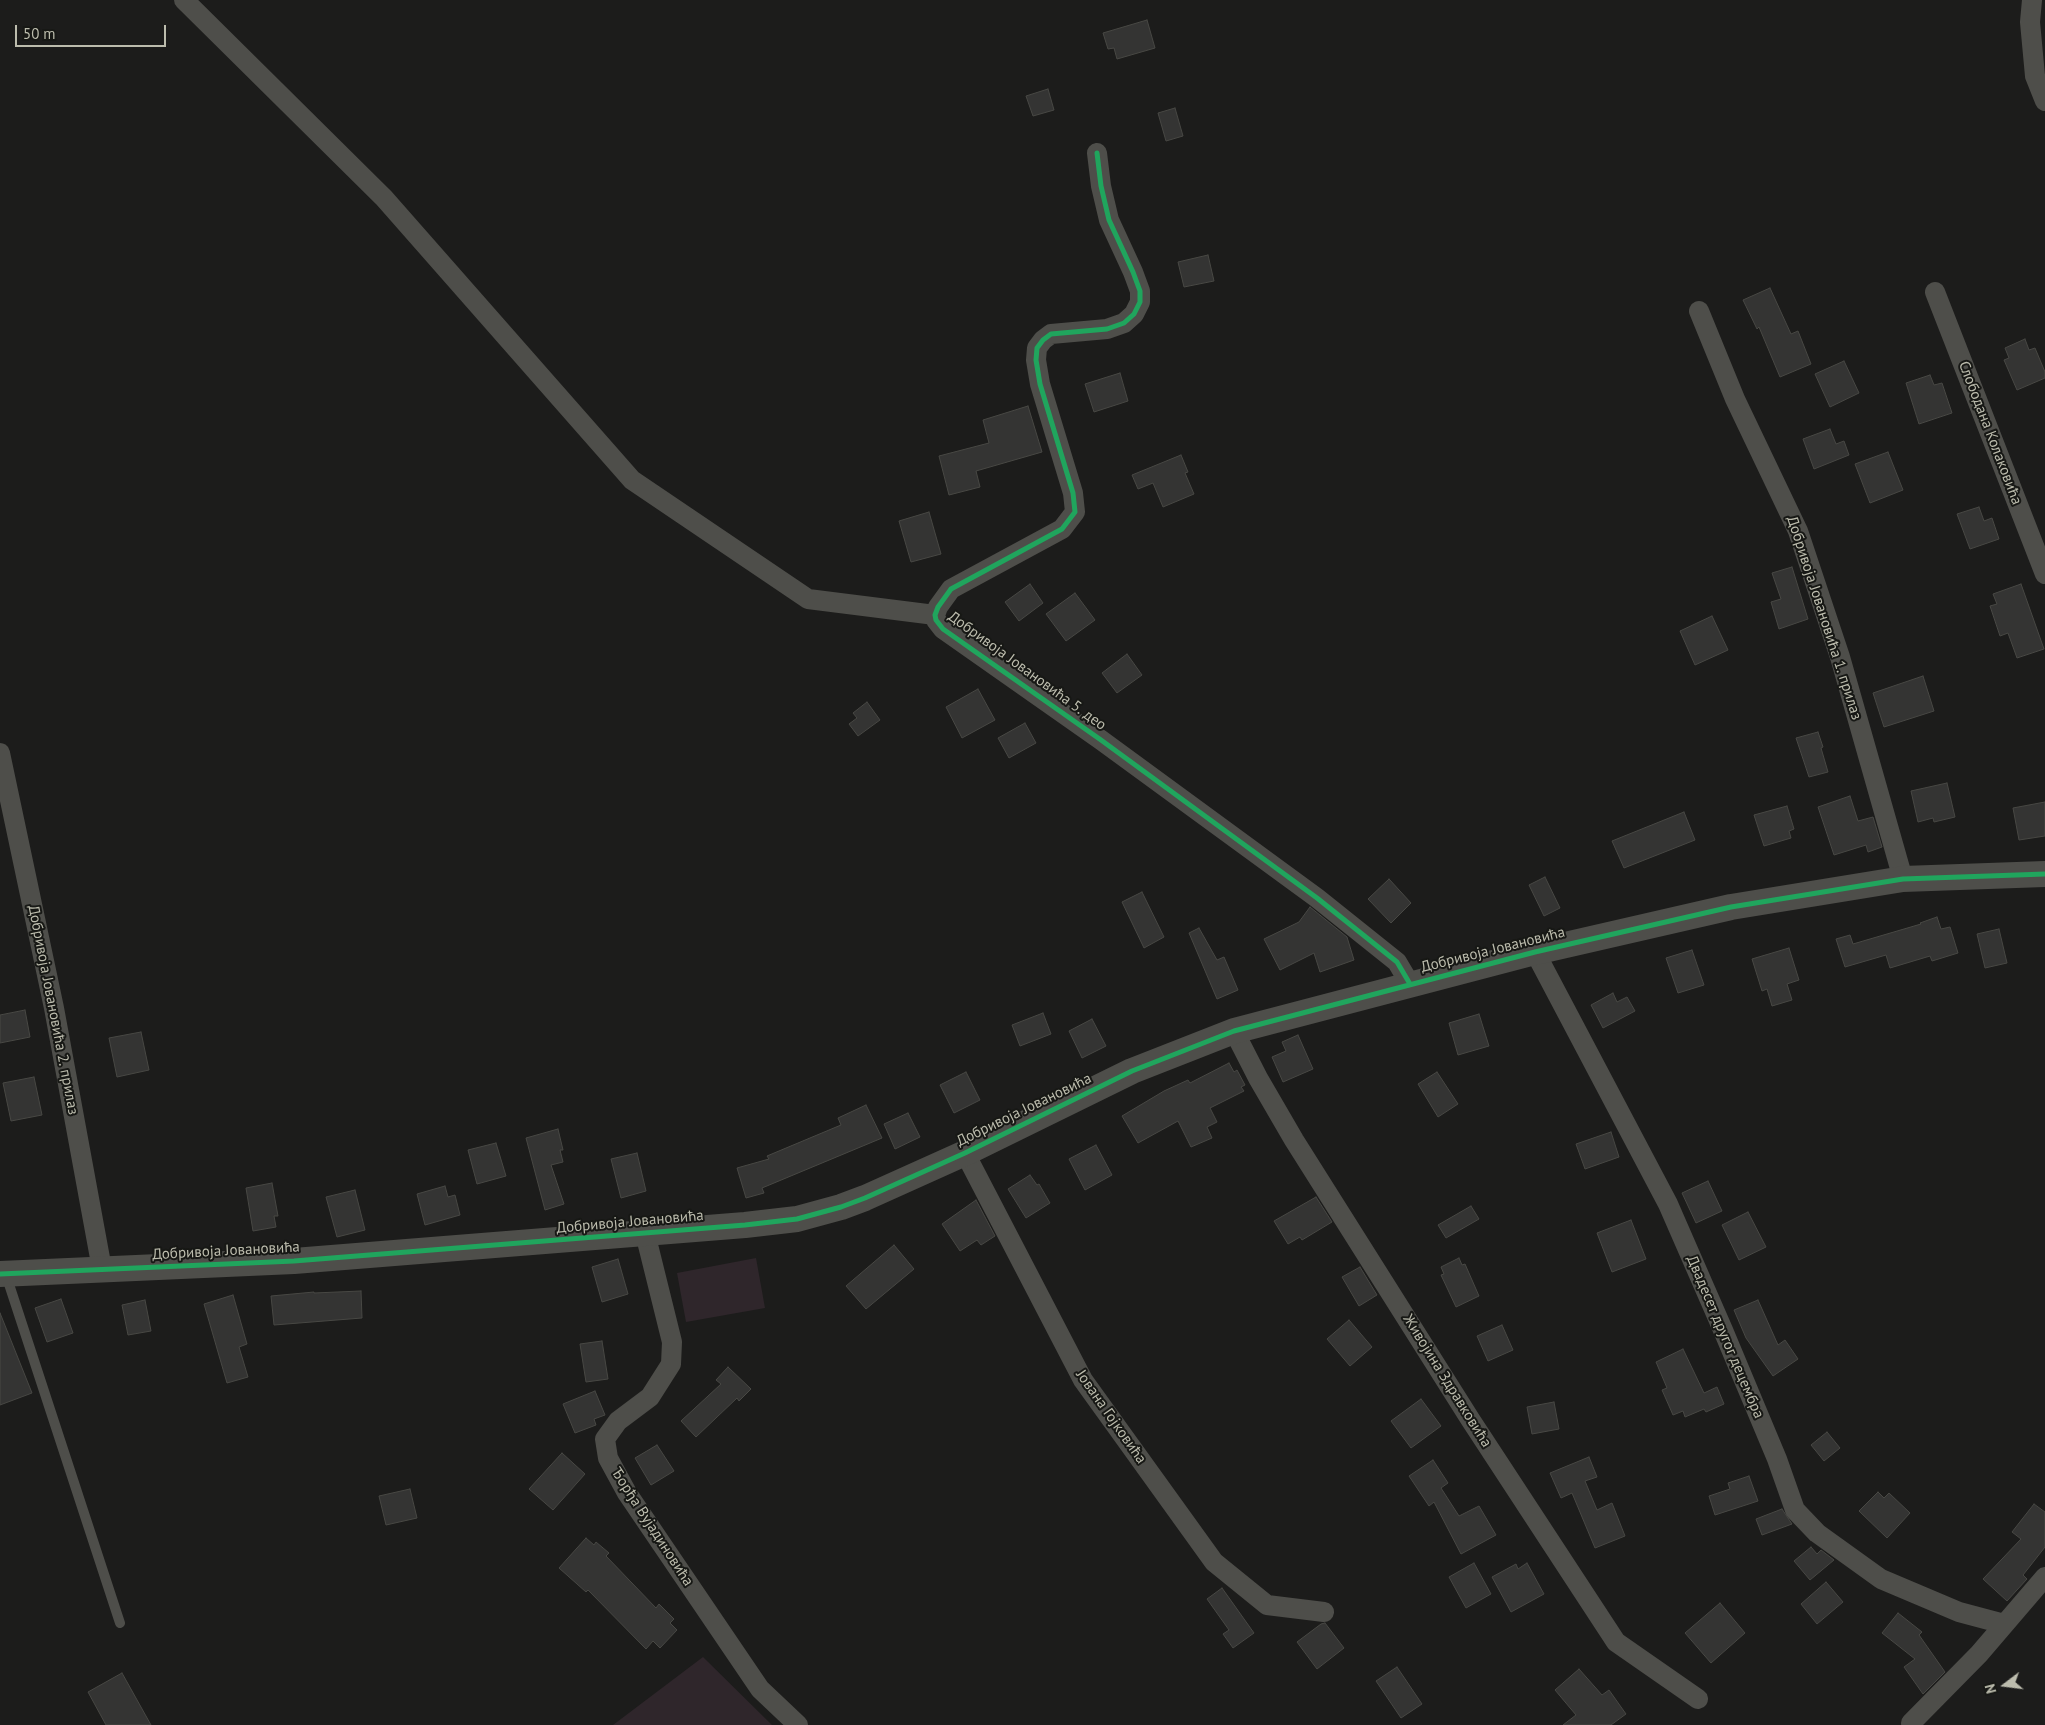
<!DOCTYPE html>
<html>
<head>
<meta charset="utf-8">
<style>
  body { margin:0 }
  #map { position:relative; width:2045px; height:1725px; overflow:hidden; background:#1c1c1b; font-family:"PT Sans",sans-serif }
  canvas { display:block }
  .north { position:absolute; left:1980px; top:1660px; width:50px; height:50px; -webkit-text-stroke:4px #171815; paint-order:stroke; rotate:255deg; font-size:14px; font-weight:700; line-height:20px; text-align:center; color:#bcbcad }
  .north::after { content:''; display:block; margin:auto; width:18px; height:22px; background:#bcbcad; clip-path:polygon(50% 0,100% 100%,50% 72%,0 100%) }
  .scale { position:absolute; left:15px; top:25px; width:151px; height:22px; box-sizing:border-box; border:2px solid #bcbcad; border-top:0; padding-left:6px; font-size:15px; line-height:18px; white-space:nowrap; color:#bcbcad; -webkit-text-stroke:4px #171815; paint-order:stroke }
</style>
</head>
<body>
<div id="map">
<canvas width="2045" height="1725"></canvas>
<div class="north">N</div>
<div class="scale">50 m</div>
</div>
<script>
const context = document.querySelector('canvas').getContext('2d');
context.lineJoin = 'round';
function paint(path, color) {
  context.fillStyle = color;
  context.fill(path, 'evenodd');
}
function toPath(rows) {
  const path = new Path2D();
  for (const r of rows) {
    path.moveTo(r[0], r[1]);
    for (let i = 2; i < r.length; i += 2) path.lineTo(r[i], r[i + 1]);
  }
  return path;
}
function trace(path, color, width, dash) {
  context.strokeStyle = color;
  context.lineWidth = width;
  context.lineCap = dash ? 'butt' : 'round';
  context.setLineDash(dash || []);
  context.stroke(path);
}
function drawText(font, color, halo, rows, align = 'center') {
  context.font = font + ' "PT Sans",sans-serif';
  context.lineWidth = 4;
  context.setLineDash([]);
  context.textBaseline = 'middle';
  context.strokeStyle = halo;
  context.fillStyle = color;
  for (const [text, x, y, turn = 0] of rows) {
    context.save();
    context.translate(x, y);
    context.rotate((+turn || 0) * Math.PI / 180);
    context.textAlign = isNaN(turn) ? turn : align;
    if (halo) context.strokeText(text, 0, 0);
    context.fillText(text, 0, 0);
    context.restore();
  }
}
const green = toPath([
  [756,1258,765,1308,686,1322,677,1273],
  [703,1657,772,1725,613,1725]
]);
const building = toPath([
  [1147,20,1155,48,1117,59,1114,48,1108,49,1103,33,1147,20],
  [1048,89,1054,110,1033,116,1026,96,1048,89],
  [1175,108,1183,136,1166,141,1158,113,1175,108],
  [1208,255,1214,281,1184,287,1178,262,1208,255],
  [1770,288,1791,334,1798,331,1811,364,1780,377,1759,327,1757,329,1743,300,1770,288],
  [2025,339,2029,350,2035,348,2045,372,2045,378,2017,390,2004,360,2009,358,2005,348,2025,339],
  [1844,361,1859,393,1830,407,1815,374,1844,361],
  [1120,373,1128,401,1094,412,1085,384,1120,373],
  [1930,375,1934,385,1942,383,1952,413,1919,424,1906,383,1930,375],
  [1028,406,1042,452,976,471,980,487,949,495,939,456,989,443,983,420,1028,406],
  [1830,429,1836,444,1844,441,1849,455,1814,469,1803,439,1830,429],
  [1888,452,1903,490,1870,503,1855,464,1888,452],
  [1181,455,1188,472,1185,473,1194,494,1163,507,1153,483,1138,489,1132,475,1181,455],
  [1979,507,1984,521,1992,518,1999,539,1970,549,1957,514,1979,507],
  [929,512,941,554,911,562,899,521,929,512],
  [1792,567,1808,619,1779,629,1771,602,1781,599,1772,573,1792,567],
  [1030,584,1043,603,1019,621,1005,602,1030,584],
  [2021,584,2044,649,2017,658,2008,633,2000,636,1990,606,1997,604,1993,594,2021,584],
  [1075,593,1095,620,1066,641,1046,614,1075,593],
  [1712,616,1728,650,1695,665,1680,631,1712,616],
  [1127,654,1142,675,1117,693,1102,673,1127,654],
  [1923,676,1934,711,1884,727,1873,693,1923,676],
  [978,689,995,720,962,738,946,707,978,689],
  [867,702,880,720,858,736,849,724,857,718,853,713,867,702],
  [1025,723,1036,743,1009,758,998,738,1025,723],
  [1818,732,1823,747,1821,748,1828,772,1809,777,1796,738,1818,732],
  [1947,783,1955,817,1934,822,1933,818,1918,822,1911,791,1947,783],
  [1850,796,1858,821,1873,817,1882,847,1868,852,1866,845,1834,855,1818,807,1850,796],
  [2045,802,2045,836,2019,840,2013,808,2045,802],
  [1787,806,1794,829,1789,831,1791,838,1764,846,1754,815,1787,806],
  [1684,812,1695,840,1624,868,1612,841,1684,812],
  [1545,877,1560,908,1544,916,1529,885,1545,877],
  [1389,879,1411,903,1391,923,1368,899,1389,879],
  [1142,892,1164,937,1144,948,1122,902,1142,892],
  [1310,907,1347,937,1354,960,1320,972,1314,953,1280,970,1264,939,1299,922,1310,907],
  [1937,917,1941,929,1950,927,1958,953,1932,961,1930,956,1890,968,1886,955,1845,967,1836,939,1850,935,1853,944,1921,924,1920,923,1937,917],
  [1199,928,1217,960,1224,957,1238,990,1217,999,1189,933,1199,928],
  [1999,929,2007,963,1985,968,1977,934,1999,929],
  [1789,948,1799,980,1787,984,1792,1000,1772,1006,1767,989,1762,991,1752,959,1789,948],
  [1692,950,1704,985,1678,993,1666,958,1692,950],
  [1613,993,1617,1002,1627,997,1635,1011,1603,1028,1591,1005,1613,993],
  [25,1010,30,1037,0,1043,0,1015,25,1010],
  [1043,1013,1051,1034,1020,1046,1012,1025,1043,1013],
  [1479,1014,1489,1046,1458,1055,1449,1023,1479,1014],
  [1092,1019,1106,1046,1082,1058,1069,1031,1092,1019],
  [141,1032,149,1070,117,1077,109,1038,141,1032],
  [1298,1035,1313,1069,1283,1082,1272,1057,1286,1051,1282,1042,1298,1035],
  [1229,1063,1234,1072,1237,1070,1245,1085,1241,1087,1244,1091,1210,1108,1217,1122,1207,1127,1212,1138,1191,1147,1178,1121,1138,1143,1122,1116,1164,1091,1188,1080,1190,1083,1229,1063],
  [966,1072,980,1100,954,1113,940,1085,966,1072],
  [1437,1072,1458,1104,1438,1117,1418,1084,1437,1072],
  [34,1077,42,1115,11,1121,3,1083,34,1077],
  [866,1105,882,1138,762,1188,764,1193,746,1198,737,1168,769,1159,767,1156,841,1125,838,1118,866,1105],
  [908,1113,920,1137,895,1149,884,1124,908,1113],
  [558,1129,563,1150,560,1150,563,1162,551,1165,564,1204,545,1210,526,1138,558,1129],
  [1611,1132,1619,1157,1585,1169,1576,1144,1611,1132],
  [496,1143,506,1176,477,1184,468,1150,496,1143],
  [1096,1145,1112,1175,1085,1190,1069,1159,1096,1145],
  [637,1153,646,1191,621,1198,611,1159,637,1153],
  [1030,1175,1037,1185,1039,1184,1050,1203,1026,1218,1008,1189,1030,1175],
  [1708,1181,1722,1211,1696,1223,1682,1193,1708,1181],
  [272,1183,278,1216,274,1216,276,1227,253,1231,246,1188,272,1183],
  [445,1186,448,1197,455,1195,460,1215,425,1225,417,1194,445,1186],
  [355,1190,365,1230,337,1237,326,1197,355,1190],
  [1316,1197,1332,1222,1302,1240,1300,1237,1288,1244,1274,1221,1316,1197],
  [976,1200,995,1236,981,1245,977,1240,960,1251,942,1224,976,1200],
  [1471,1206,1479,1219,1446,1238,1438,1225,1471,1206],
  [1748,1212,1766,1247,1739,1260,1722,1225,1748,1212],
  [1631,1220,1646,1259,1612,1272,1597,1233,1631,1220],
  [894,1245,914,1269,866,1309,846,1286,894,1245],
  [1459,1258,1462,1265,1465,1264,1479,1296,1456,1307,1441,1275,1444,1274,1441,1267,1459,1258],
  [618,1259,628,1294,602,1302,592,1267,618,1259],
  [1360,1267,1377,1295,1359,1306,1342,1277,1360,1267],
  [361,1291,362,1318,274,1325,271,1296,314,1292,314,1293,361,1291],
  [233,1295,247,1344,239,1347,248,1377,227,1383,204,1304,233,1295],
  [61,1299,73,1333,47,1342,35,1308,61,1299],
  [145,1300,151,1331,128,1335,122,1305,145,1300],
  [1758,1300,1778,1345,1785,1340,1798,1359,1773,1376,1746,1338,1734,1310,1758,1300],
  [0,1313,32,1393,0,1405,0,1313],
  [1349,1320,1372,1347,1350,1366,1327,1339,1349,1320],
  [1502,1325,1513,1350,1488,1361,1477,1336,1502,1325],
  [602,1341,608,1379,586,1382,580,1344,602,1341],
  [1683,1349,1704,1393,1717,1387,1724,1404,1706,1412,1704,1409,1685,1417,1683,1411,1673,1415,1662,1390,1667,1388,1656,1362,1683,1349],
  [728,1367,751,1389,739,1401,737,1398,696,1437,681,1421,721,1384,716,1380,728,1367],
  [595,1391,605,1415,594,1419,596,1425,575,1433,563,1404,595,1391],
  [1421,1399,1441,1426,1411,1448,1391,1421,1421,1399],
  [1554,1402,1559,1429,1532,1434,1527,1407,1554,1402],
  [1827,1432,1840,1448,1824,1461,1811,1445,1827,1432],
  [657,1445,674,1471,651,1485,635,1458,657,1445],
  [562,1453,585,1474,553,1510,529,1489,562,1453],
  [1589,1457,1597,1477,1585,1481,1597,1510,1612,1503,1625,1536,1595,1548,1572,1493,1561,1498,1550,1473,1589,1457],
  [1433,1460,1448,1483,1441,1488,1459,1516,1479,1506,1496,1535,1461,1554,1434,1502,1429,1506,1409,1476,1433,1460],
  [1749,1476,1758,1501,1715,1515,1709,1496,1730,1489,1728,1483,1749,1476],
  [410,1489,417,1518,386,1525,379,1496,410,1489],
  [1878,1492,1884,1498,1889,1493,1910,1513,1887,1538,1859,1511,1878,1492],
  [2034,1504,2045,1512,2045,1547,2023,1575,2027,1579,2007,1601,1983,1579,2021,1539,2012,1532,2034,1504],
  [1782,1509,1792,1524,1762,1535,1756,1519,1782,1509],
  [586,1538,594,1545,596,1542,609,1553,606,1556,656,1608,659,1604,674,1619,670,1623,677,1630,660,1648,653,1641,646,1649,588,1590,586,1592,559,1568,586,1538],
  [1811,1547,1817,1554,1821,1550,1834,1560,1810,1580,1794,1561,1811,1547],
  [1474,1563,1491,1594,1466,1608,1449,1577,1474,1563],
  [1527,1563,1544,1594,1511,1612,1492,1577,1516,1564,1518,1569,1527,1563],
  [1826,1582,1843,1602,1817,1624,1801,1604,1826,1582],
  [1222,1588,1254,1633,1233,1648,1223,1634,1229,1630,1207,1599,1222,1588],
  [1720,1603,1745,1633,1711,1663,1685,1633,1720,1603],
  [1898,1613,1922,1632,1919,1635,1945,1672,1923,1694,1904,1667,1915,1659,1882,1633,1898,1613],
  [1325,1623,1344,1648,1317,1669,1297,1642,1321,1624,1325,1623],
  [1397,1667,1422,1704,1401,1718,1376,1681,1397,1667],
  [1579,1669,1602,1695,1609,1690,1626,1714,1611,1725,1563,1725,1576,1715,1555,1690,1579,1669],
  [122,1673,151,1725,106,1725,88,1692,122,1673]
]);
const service = toPath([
  [6,1275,120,1623]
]);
const minor = toPath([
  [184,0,384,198,632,480,808,599,935,615],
  [2032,0,2030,22,2035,76,2045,101],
  [1097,153,1101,186,1109,220,1133,272,1140,291,1140,302,1134,314,1124,323,1107,329,1051,334,1043,340,1037,348,1036,360,1040,384,1073,493,1075,512,1062,529,951,589,938,607,935,615,936,620,943,629,1101,740,1317,898,1397,962,1410,984],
  [1935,292,2045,574],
  [1699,311,1735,399,1798,531,1840,657,1903,879],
  [0,753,54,1008,102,1269],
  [1535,952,1668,1204,1723,1330,1777,1459,1795,1510,1817,1533,1881,1579,1959,1612,2004,1624],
  [1234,1031,1258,1078,1294,1140,1470,1419,1616,1642,1698,1699],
  [965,1153,1083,1380,1214,1562,1267,1605,1324,1612],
  [645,1233,672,1342,671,1364,650,1397,618,1421,605,1439,608,1458,627,1493,760,1689,798,1725],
  [1911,1723,1979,1654,2045,1577]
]);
const tertiary = toPath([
  [0,1274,294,1261,745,1225,797,1219,841,1207,865,1198,965,1153,1132,1071,1234,1031,1535,952,1731,907,1903,879,2045,874]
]);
const cycleway = toPath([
  [1097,153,1101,186,1109,220,1133,272,1140,291,1140,302,1134,314,1124,323,1107,329,1051,334,1043,340,1037,348,1036,360,1040,384,1073,493,1075,512,1062,529,951,589,938,607,935,615,936,620,943,629,1101,740,1317,898,1397,962,1410,984],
  [0,1274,294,1261,745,1225,797,1219,841,1207,865,1198,965,1153,1132,1071,1234,1031,1535,952,1731,907,1903,879,2045,874]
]);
const streetNames = [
  ["Слободана Колаковића",1990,433,69],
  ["Добривоја Јовановића 1. прилаз",1824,618,72],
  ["Добривоја Јовановића 5. део",1027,671,36],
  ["Добривоја Јовановића",1493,950,-14],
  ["Добривоја Јовановића 2. прилаз",53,1010,79],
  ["Добривоја Јовановића",1024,1110,-26],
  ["Добривоја Јовановића",630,1222,-5],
  ["Добривоја Јовановића",226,1251,-3],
  ["Двадесет другог децембра",1725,1337,67],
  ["Живојина Здравковића",1447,1381,58],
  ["Јована Гојковића",1111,1417,55],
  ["Ђорђа Вујадиновића",652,1527,57]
];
paint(green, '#2f262b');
paint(building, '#343433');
trace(building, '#484844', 1);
trace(service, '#4e4e4a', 10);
trace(minor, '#4e4e4a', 20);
trace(tertiary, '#4e4e4a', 26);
trace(cycleway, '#20a55d', 5);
drawText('15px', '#bcbcad', '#171815', streetNames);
</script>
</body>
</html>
